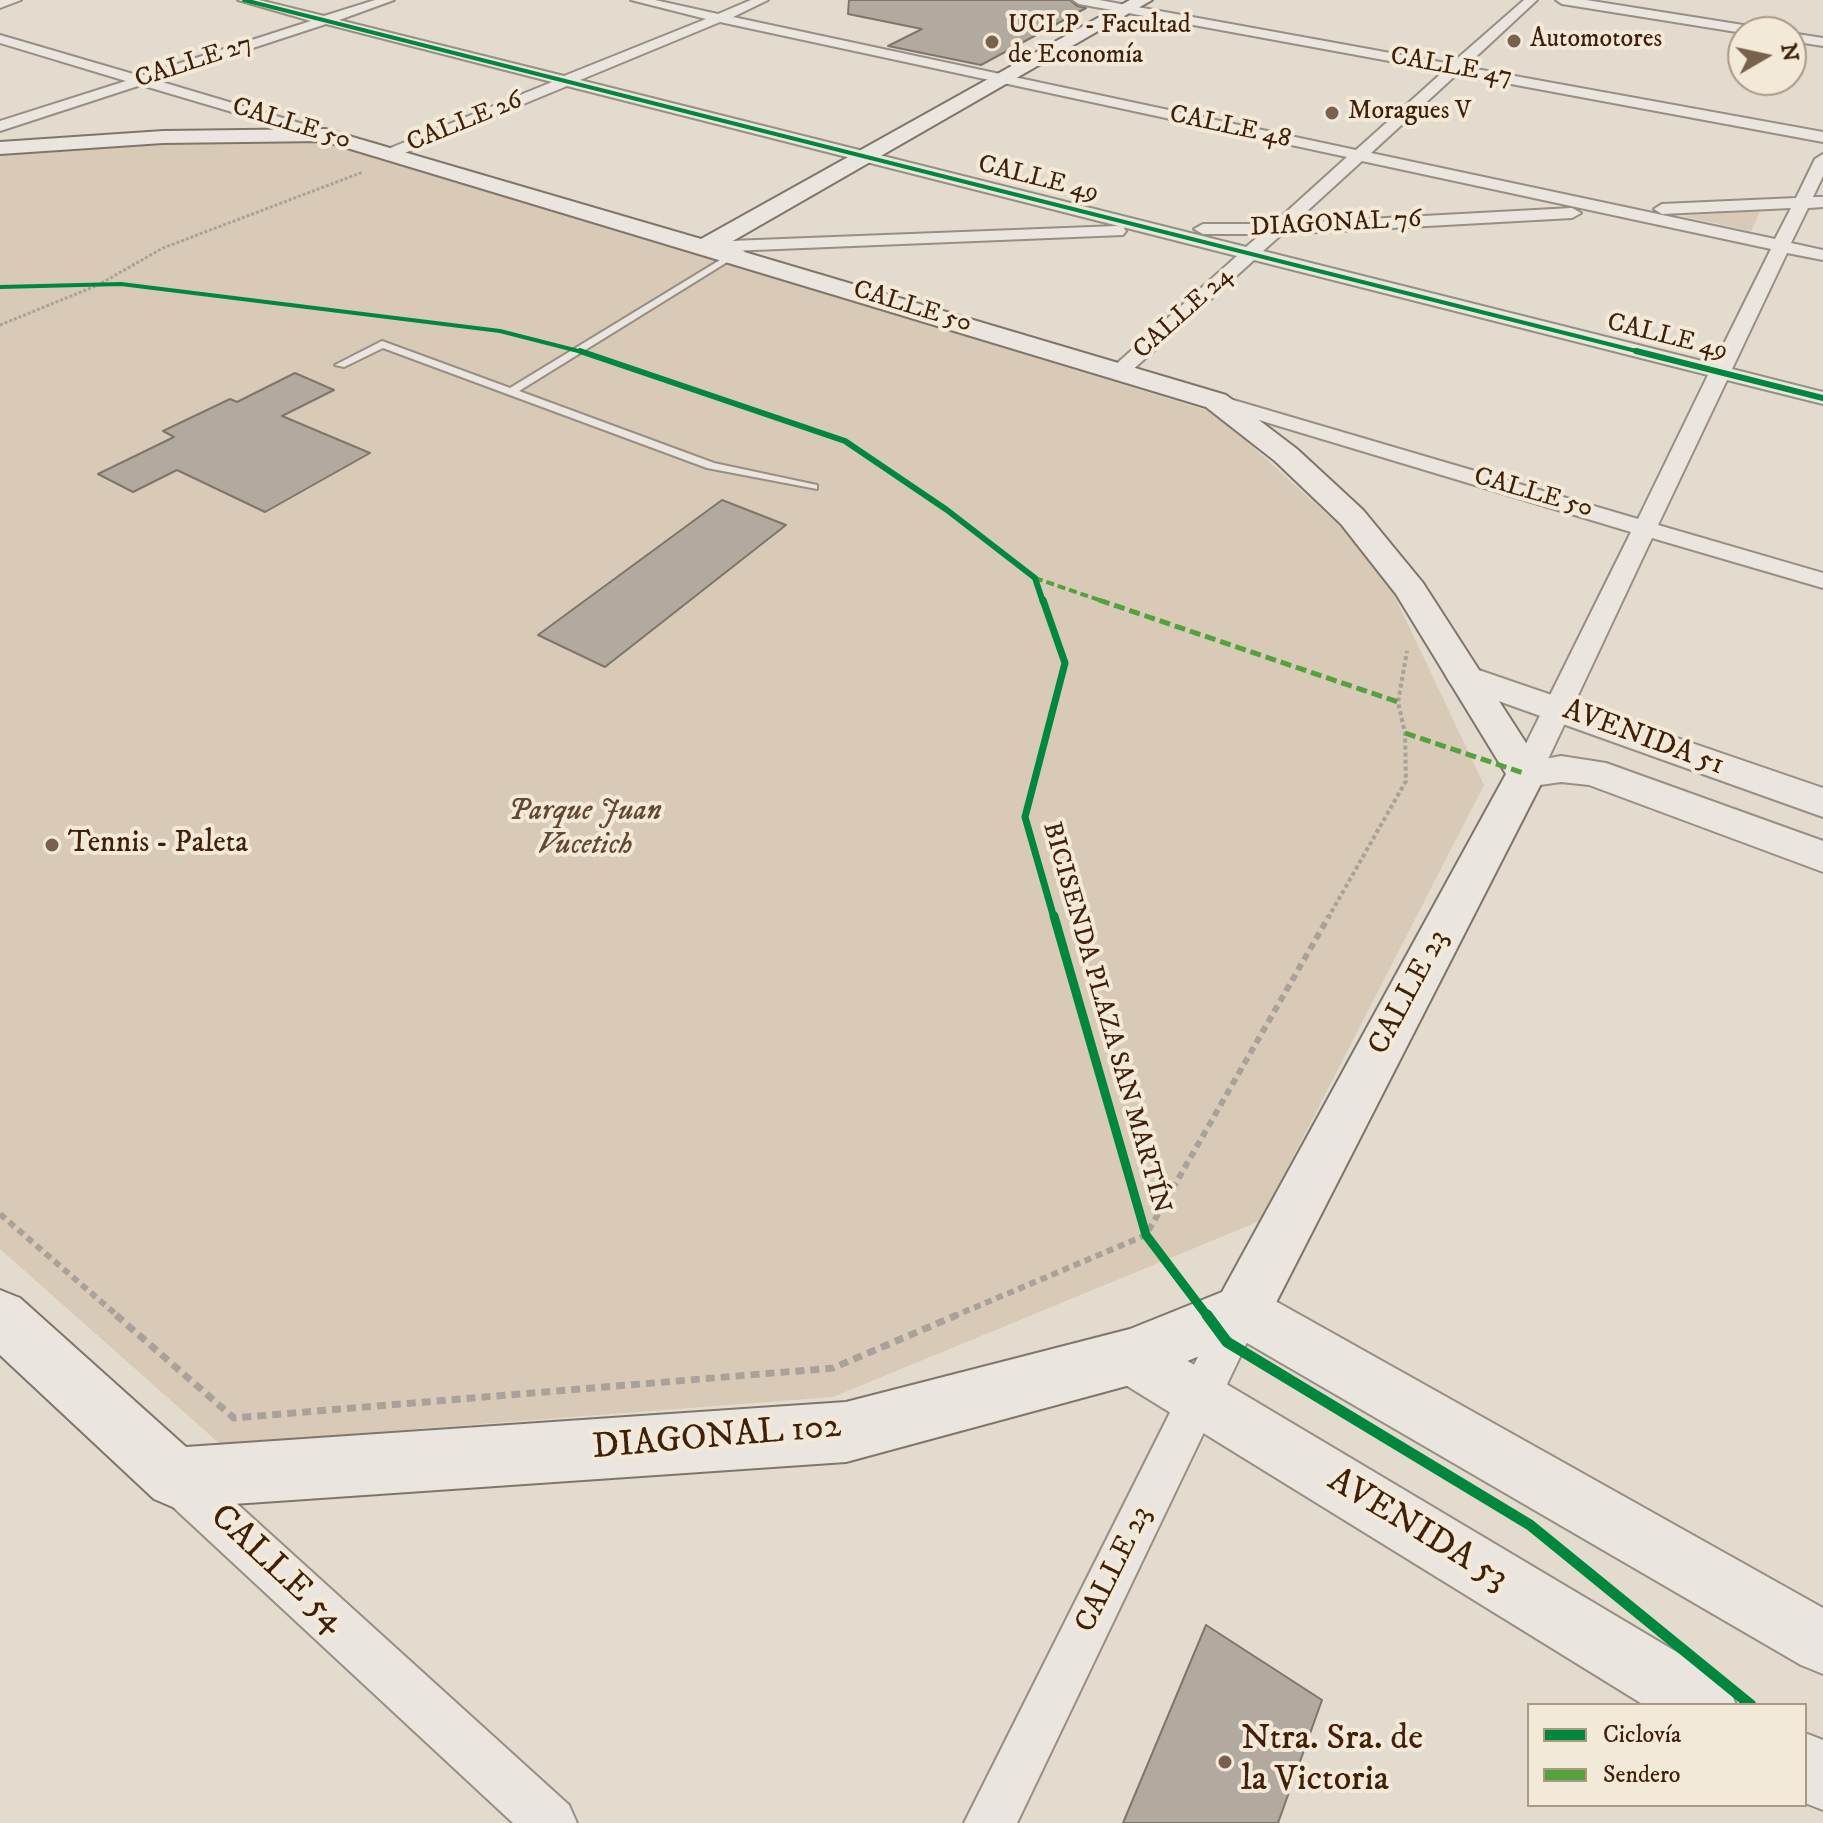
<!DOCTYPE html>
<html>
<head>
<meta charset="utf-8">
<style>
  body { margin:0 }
  #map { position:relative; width:1823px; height:1823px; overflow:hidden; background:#e3dbcd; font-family:"IM FELL DW Pica",serif }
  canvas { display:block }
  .legend { position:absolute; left:1527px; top:1703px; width:280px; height:104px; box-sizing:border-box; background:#f3e9d9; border:2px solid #ab9985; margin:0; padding:10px 14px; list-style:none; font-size:24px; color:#402108 }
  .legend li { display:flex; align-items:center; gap:16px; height:40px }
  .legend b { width:40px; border:2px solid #ab9985 }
  .north { position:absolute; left:1727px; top:16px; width:80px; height:80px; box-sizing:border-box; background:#f3e9d9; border:2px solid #ab9985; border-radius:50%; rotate:81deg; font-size:22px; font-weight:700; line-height:32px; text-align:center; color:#402108 }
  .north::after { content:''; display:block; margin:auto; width:28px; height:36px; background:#79624d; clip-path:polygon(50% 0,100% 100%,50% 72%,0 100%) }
</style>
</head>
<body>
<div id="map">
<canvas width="1823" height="1823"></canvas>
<ul class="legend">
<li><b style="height:10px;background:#00873e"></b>Ciclovía</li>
<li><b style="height:10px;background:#54a23e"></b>Sendero</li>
</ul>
<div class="north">N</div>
</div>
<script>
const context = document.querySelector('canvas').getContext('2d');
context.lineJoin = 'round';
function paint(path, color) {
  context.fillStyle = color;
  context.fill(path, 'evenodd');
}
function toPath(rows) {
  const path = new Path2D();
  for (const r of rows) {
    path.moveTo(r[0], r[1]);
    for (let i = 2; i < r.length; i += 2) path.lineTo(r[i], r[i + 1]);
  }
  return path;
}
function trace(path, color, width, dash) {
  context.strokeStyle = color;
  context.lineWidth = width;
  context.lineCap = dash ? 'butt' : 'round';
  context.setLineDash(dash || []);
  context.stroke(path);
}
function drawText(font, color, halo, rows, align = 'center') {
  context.font = font + ' "IM FELL DW Pica",serif';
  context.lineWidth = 8;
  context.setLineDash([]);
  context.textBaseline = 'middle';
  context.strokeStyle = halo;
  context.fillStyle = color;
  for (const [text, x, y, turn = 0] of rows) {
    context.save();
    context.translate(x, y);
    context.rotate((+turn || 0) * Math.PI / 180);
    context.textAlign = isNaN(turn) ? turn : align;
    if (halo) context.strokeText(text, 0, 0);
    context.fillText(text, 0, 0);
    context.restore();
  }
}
const green = toPath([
  [322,140,1216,413,1378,561,1484,785,1260,1221,833,1397,220,1444,0,1249,0,156,117,142],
  [1761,210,1751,231,1682,216]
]);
const building = toPath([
  [849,0,1070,0,1077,6,1086,8,981,65,888,46,922,29,848,14,849,0],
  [295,373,334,390,282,416,370,453,265,512,177,470,133,492,98,474,174,437,163,431,230,399,237,402,295,373],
  [722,500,786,525,605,667,538,635,722,500],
  [1206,1625,1322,1700,1278,1823,1123,1823,1206,1625]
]);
const pathFar3 = toPath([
  [0,325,98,285,163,248,363,172]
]);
const pathFar2 = toPath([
  [1328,918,1406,781,1405,733,1398,702,1407,651]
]);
const pathFar1 = toPath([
  [0,1214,119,1317],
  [952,1317,1146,1235,1329,916]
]);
const path = toPath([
  [116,1315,234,1418,833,1368,957,1315]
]);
const service = toPath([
  [738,249,745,251,519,391,714,463,817,485,817,489,707,468,383,348,344,367,335,365,382,341,510,388,738,249]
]);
const minor = toPath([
  [0,0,21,0,0,8,0,0],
  [238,0,259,0,324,16,375,0,394,0,339,20,564,76,706,19,631,0,655,0,718,14,751,0,768,0,733,17,1356,150,1444,71,1079,4,1073,0,1099,0,1451,64,1524,0,1537,0,1465,67,1823,132,1823,142,1457,74,1371,153,1775,239,1791,208,1662,214,1654,209,1662,204,1796,198,1815,159,1823,154,1823,176,1813,197,1823,197,1823,207,1808,208,1791,243,1823,250,1823,260,1787,253,1732,369,1823,392,1823,404,1727,380,1658,525,1823,573,1823,588,1652,538,1541,774,1536,781,1526,784,1516,781,1511,774,1631,532,1209,405,1205,401,1209,397,1223,397,1638,519,1708,375,1254,260,1128,374,1114,374,1111,370,1114,366,1237,256,567,86,395,157,383,157,383,151,552,82,326,24,155,80,330,132,330,138,320,138,141,85,0,131,0,121,126,81,0,43,0,35,140,76,311,21,238,0],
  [720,22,1347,157,1273,224,1203,224,1194,229,1203,234,1261,234,1246,247,580,80,720,22],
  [1362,161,1771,249,1714,364,1263,251,1282,234,1572,218,1581,213,1572,208,1294,223,1362,161],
  [1556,0,1586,0,1762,28,1769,32,1743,33,1562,4,1556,0],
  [1791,33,1823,38,1823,46,1791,41,1791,33],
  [1117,226,1123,227,1126,231,1123,235,705,252,696,247,705,242,1117,226],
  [1242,1291,1256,1297,1262,1311,1017,1823,964,1823,1228,1297,1242,1291],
  [175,1456,191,1462,569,1805,577,1823,513,1823,159,1494,153,1478,159,1462,175,1456]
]);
const tertiary = toPath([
  [1464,665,1823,788,1823,817,1451,684,1446,676,1451,668,1464,665],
  [1561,756,1606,763,1823,841,1823,872,1589,785,1561,782,1526,787,1513,783,1507,774,1513,765,1561,756],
  [1242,1285,1261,1293,1823,1608,1823,1674,1801,1665,1223,1329,1215,1311,1223,1293,1242,1285],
  [1130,1330,1149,1338,1727,1682,1736,1705,1644,1705,1111,1376,1103,1357,1111,1338,1130,1330],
  [1805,1733,1823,1740,1823,1810,1805,1803,1805,1733]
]);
const secondary = toPath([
  [1130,0,1152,0,724,246,1226,395,1297,449,1363,510,1423,583,1546,774,1262,1330,1130,1385,846,1462,175,1508,154,1499,0,1355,0,1290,20,1298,186,1447,846,1402,1130,1329,1222,1292,1506,774,1396,594,1341,524,1275,461,1206,407,324,141,163,143,0,154,0,142,163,131,325,129,701,239,1130,0]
]);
const quietFar1 = toPath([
  [1035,578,1105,602]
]);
const quiet = toPath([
  [1099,600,1398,702],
  [1405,733,1526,774]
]);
const cyclewayFar4 = toPath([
  [244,0,1644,353],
  [0,287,121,284,500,331,586,353]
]);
const cyclewayFar3 = toPath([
  [580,351,845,441,947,510,1035,578,1043,602],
  [1636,351,1823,398]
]);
const cyclewayFar2 = toPath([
  [1043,600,1065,663,1025,817,1054,918]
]);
const cyclewayFar1 = toPath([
  [1054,916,1146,1235,1208,1317]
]);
const cycleway = toPath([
  [1207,1315,1227,1342,1530,1525,1751,1705]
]);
const markers = [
  [1514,41,8,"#79624d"],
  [992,42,8,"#79624d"],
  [1332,113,8,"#79624d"],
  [52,845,8,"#79624d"],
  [1225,1762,8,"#79624d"]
];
const farPoinames = [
  ["UCLP - Facultad",1008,27],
  ["de Economía",1008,57],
  ["Automotores",1530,41],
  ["Moragues V",1348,113]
];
const farStreetnames = [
  ["CALLE 27",194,63,-18],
  ["CALLE 47",1451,68,10],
  ["CALLE 26",465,123,-22],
  ["CALLE 50",291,125,17],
  ["CALLE 48",1230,128,12],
  ["CALLE 49",1038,180,14],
  ["DIAGONAL 76",1336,225,-3],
  ["CALLE 50",912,308,17],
  ["CALLE 24",1184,314,-42],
  ["CALLE 49",1667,338,14],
  ["CALLE 50",1533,494,16],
  ["BICISENDA PLAZA SAN MARTÍN",1105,1018,74]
];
const streetNames = [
  ["AVENIDA 51",1643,739,20],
  ["CALLE 23",1410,993,-62],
  ["CALLE 23",1115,1570,-64]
];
const parkNames = [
  ["Parque Juan",585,813],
  ["Vucetich",585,847]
];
const poiNames = [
  ["Tennis - Paleta",68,845]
];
const nearStreetnames = [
  ["DIAGONAL 102",717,1439,-5],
  ["AVENIDA 53",1417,1531,31],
  ["CALLE 54",276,1570,43]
];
const nearPoinames = [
  ["Ntra. Sra. de",1241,1741],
  ["la Victoria",1241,1782]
];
paint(green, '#d8cab6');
paint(building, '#b2aa9f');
trace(building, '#7f766b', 2);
trace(service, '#988f84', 4);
trace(minor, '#988f84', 4);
trace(tertiary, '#988f84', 4);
trace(secondary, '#7f766b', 4);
trace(pathFar3, '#a9a29a', 3, [3, 2]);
trace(pathFar2, '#a9a29a', 4, [4, 3]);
trace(pathFar1, '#a9a29a', 6, [7, 5]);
trace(path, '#a9a29a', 7, [9, 6]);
paint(service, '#eae5de');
paint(minor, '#eae5de');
paint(tertiary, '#eae5de');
paint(secondary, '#eae5de');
trace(quietFar1, '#54a23e', 4, [8, 4]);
trace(quiet, '#54a23e', 5, [11, 5]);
trace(cyclewayFar4, '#00873e', 4);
trace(cyclewayFar3, '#00873e', 6);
trace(cyclewayFar2, '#00873e', 7);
trace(cyclewayFar1, '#00873e', 9);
trace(cycleway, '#00873e', 11);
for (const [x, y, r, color] of markers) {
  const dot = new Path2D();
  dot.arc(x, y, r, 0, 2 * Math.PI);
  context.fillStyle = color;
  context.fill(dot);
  trace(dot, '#f3e9d9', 3);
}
drawText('26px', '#402108', '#f3e9d9', farPoinames, 'left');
drawText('26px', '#402108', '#f3e9d9', farStreetnames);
drawText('30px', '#402108', '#f3e9d9', streetNames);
drawText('italic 30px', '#64482f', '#f3e9d9', parkNames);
drawText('30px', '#402108', '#f3e9d9', poiNames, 'left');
drawText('36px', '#402108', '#f3e9d9', nearStreetnames);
drawText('36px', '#402108', '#f3e9d9', nearPoinames, 'left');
</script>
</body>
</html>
